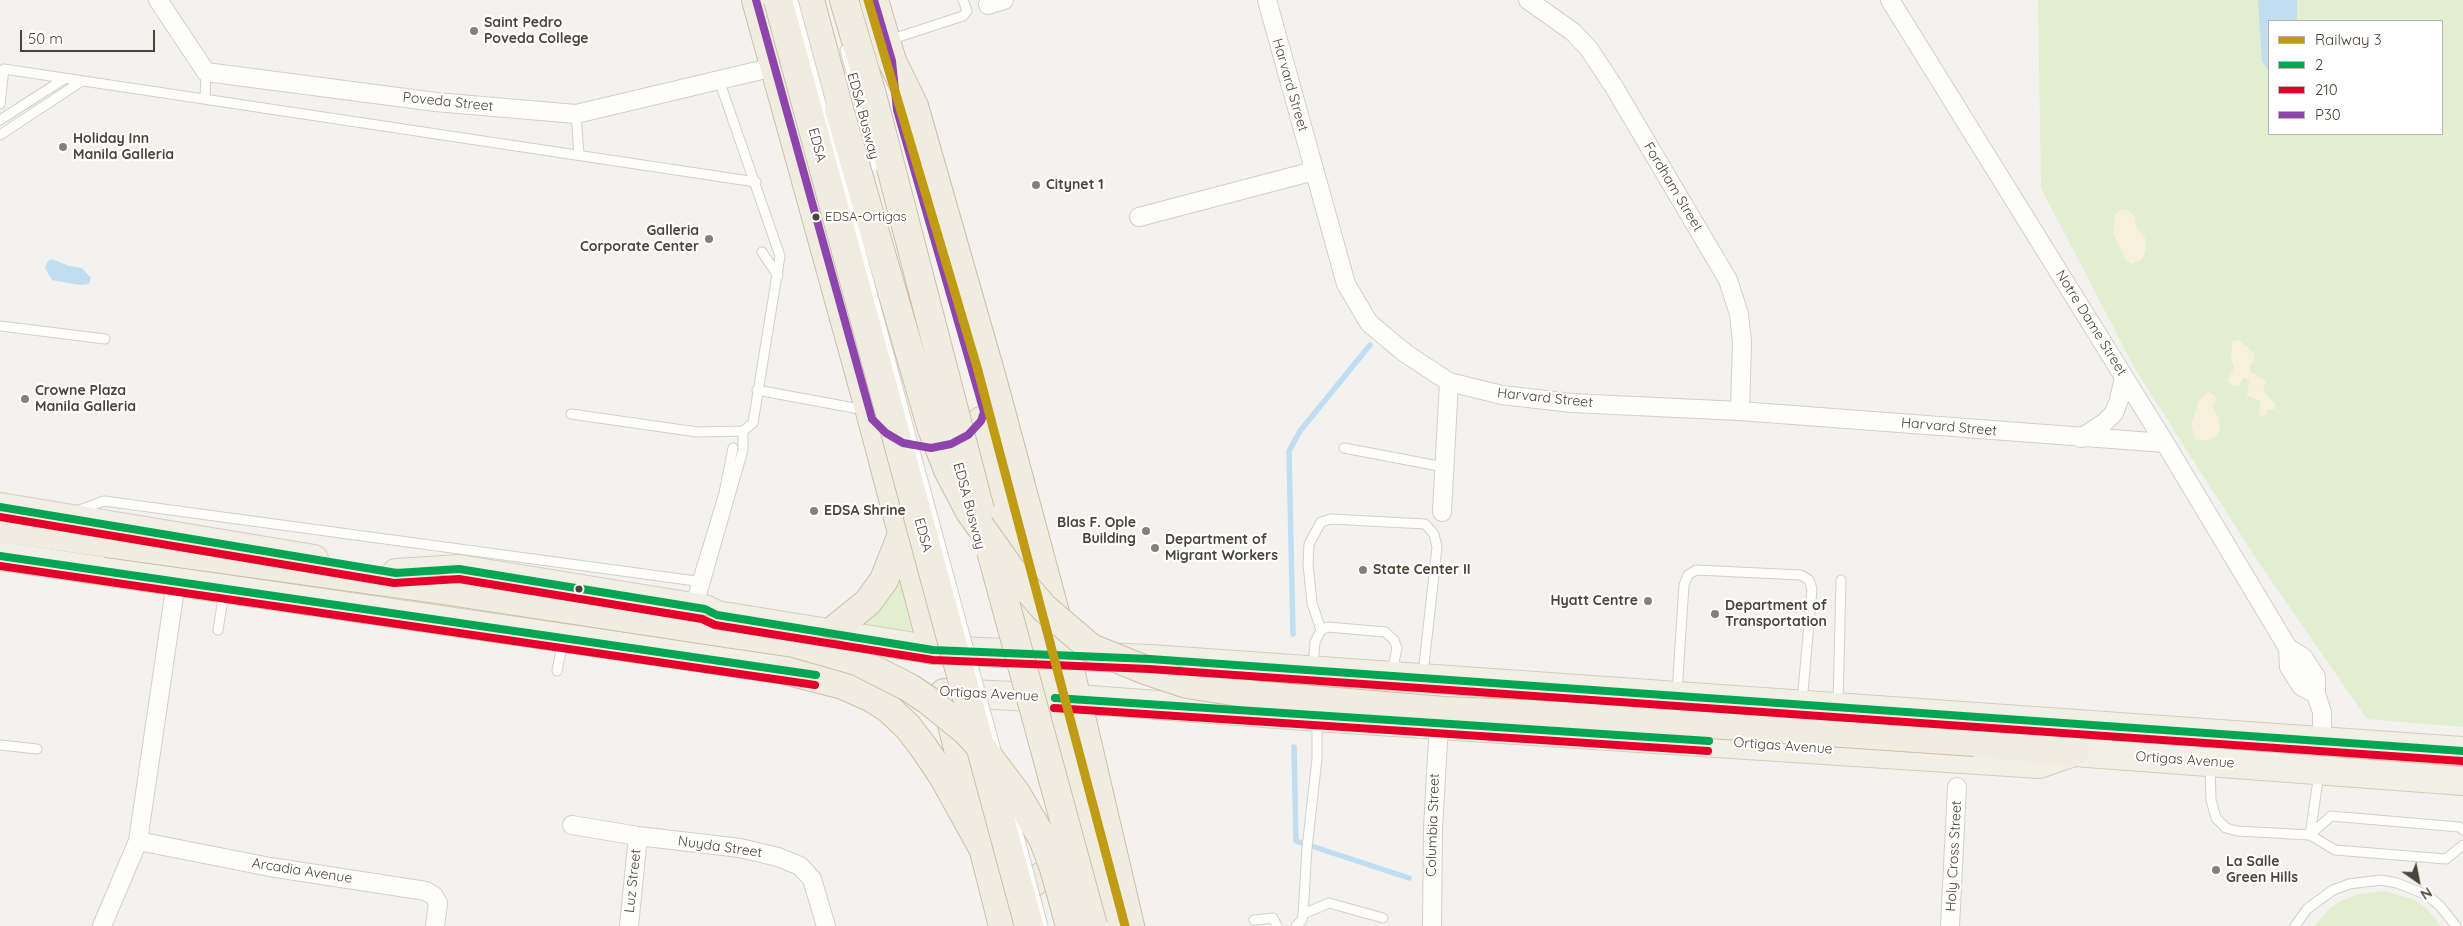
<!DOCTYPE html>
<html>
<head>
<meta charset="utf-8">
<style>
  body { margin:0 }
  #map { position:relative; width:2463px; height:926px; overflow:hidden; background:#f4f2ee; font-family:Quicksand,sans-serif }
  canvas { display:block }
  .legend { position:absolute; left:2268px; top:20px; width:175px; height:115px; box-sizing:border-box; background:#fff; border:1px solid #b7b4b0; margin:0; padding:6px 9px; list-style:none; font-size:15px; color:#4b4439 }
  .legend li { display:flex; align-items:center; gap:10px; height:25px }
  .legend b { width:25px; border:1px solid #b7b4b0 }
  .north { position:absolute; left:2393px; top:856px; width:50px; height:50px; -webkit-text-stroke:4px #fff; paint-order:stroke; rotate:147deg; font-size:14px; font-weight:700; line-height:20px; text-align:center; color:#4b4439 }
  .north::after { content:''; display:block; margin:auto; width:18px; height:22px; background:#4b4439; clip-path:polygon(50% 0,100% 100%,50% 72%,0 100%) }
  .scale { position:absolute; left:20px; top:30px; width:135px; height:22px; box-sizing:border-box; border:2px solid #4b4439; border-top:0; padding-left:6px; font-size:15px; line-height:18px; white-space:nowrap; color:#4b4439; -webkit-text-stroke:4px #fff; paint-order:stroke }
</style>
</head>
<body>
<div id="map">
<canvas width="2463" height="926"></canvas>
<ul class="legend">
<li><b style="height:6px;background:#c09c14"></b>Railway 3</li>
<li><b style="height:6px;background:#00a651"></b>2</li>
<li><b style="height:6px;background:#e4002b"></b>210</li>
<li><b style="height:6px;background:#8e44ad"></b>P30</li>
</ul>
<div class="north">N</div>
<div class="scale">50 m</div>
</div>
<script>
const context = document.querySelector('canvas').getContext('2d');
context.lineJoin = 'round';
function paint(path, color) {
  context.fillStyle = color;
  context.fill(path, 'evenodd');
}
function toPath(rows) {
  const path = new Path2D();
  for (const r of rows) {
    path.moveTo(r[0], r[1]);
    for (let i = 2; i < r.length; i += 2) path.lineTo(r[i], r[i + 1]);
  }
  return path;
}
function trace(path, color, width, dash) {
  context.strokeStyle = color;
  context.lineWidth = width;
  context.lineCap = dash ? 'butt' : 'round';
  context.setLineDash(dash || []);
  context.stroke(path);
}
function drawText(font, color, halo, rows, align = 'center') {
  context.font = font + ' Quicksand,sans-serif';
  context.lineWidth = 4.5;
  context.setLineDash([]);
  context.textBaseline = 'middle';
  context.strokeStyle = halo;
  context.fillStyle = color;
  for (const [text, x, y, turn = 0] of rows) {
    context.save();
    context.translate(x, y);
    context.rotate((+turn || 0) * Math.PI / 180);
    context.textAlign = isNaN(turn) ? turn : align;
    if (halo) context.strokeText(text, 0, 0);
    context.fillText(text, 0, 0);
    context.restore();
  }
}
const green = toPath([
  [2038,0,2463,0,2463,727,2367,719,2259,563,2135,369,2041,188],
  [2269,21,2442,21,2442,134,2269,134],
  [901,576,918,632,860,628,859,622],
  [2384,891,2413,899,2425,907,2441,926,2314,926,2329,909,2341,901,2355,895]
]);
const sand = toPath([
  [2120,209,2128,210,2135,217,2136,227,2145,237,2146,247,2144,256,2140,261,2132,264,2125,260,2113,233,2115,215],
  [2239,340,2254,353,2255,360,2250,365,2250,371,2266,381,2263,390,2276,405,2275,409,2268,409,2265,416,2260,416,2258,414,2261,401,2247,396,2249,382,2247,379,2243,377,2239,387,2232,385,2228,381,2234,367,2231,358,2232,345,2233,341],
  [2208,392,2215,396,2217,402,2212,405,2219,419,2220,430,2217,436,2210,440,2202,440,2195,439,2191,424,2199,400]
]);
const water = toPath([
  [2258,0,2297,0,2297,21,2269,21,2269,71,2262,61],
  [52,259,69,266,82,268,91,278,89,284,80,285,52,280,45,268,48,261]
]);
const stream = toPath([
  [1293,634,1289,451,1300,431,1370,345],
  [1294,747,1296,841,1409,878]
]);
const service = toPath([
  [889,40,963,16,967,11,963,0],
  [845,50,859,101],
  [205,99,206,72],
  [0,104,4,69,756,182],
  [576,114,579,155],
  [0,120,64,79],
  [0,135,82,81],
  [762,252,778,276],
  [0,326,105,339],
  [757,390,865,410],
  [571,414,697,432,743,431,753,423,780,256,719,80],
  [1344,448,1444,467],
  [77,511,104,501,696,581],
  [699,604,743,450,743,431],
  [690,605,724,493,733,448],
  [218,630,224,592],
  [1321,630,1312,603,1308,564,1309,544,1321,522,1331,519,1425,524,1434,534,1437,547,1423,674],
  [1313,667,1315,642,1321,630,1328,627,1385,632,1394,640,1397,648,1392,672],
  [557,671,563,641],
  [1677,693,1684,585,1688,575,1696,570,1801,575,1809,580,1812,589,1802,703],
  [1838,704,1841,580],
  [0,745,37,749],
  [2210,765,2211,800,2216,818,2226,828,2237,831,2310,835,2335,850,2446,859,2463,845],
  [2310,835,2331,816,2459,827,2463,830],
  [2310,835,2319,773],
  [1303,914,1329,903,1383,918],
  [1254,920,1273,918,1277,926],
  [1296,926,1302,920,1303,914,1307,848,1317,759,1317,719],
  [2295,926,2307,909,2333,890,2349,884,2381,880,2397,883,2427,895,2440,906,2456,926]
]);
const minor = toPath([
  [158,0,206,72,436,102,576,114,774,67],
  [1267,0,1346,284,1369,323,1405,353,1449,382,1502,395,1572,403,1740,411,2165,443],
  [1528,0,1573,32,1589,49,1614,87,1728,280,1739,314,1742,342,1740,411],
  [1890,0,2165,443,2288,648,2289,667,2301,686,2316,694],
  [988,5,1004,0],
  [1139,217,1314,171],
  [2081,438,2104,423,2114,413,2119,400,2124,377],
  [1442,512,1449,382],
  [2288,648,2303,657,2316,677,2316,694,2322,712,2322,741],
  [572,825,638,836,740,848,778,857,800,866,812,879,826,926],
  [138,841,270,867,426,891,434,896,438,903,435,926],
  [102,926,138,841,176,582],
  [629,926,638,836],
  [1432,926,1433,828,1439,724],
  [1950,926,1957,787]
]);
const primary = toPath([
  [0,507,314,559],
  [0,556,812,674],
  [396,573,459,569,705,609,717,615,933,650,1150,659,2463,751],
  [949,693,1077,699,1317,717,2039,764,2074,752,2463,781]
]);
const trunk = toPath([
  [756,0,872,419,933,650],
  [810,0,839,109],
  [844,0,872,95],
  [874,0,892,61,914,106,993,382,1067,657,1130,926],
  [981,421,1046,697,1051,708,1108,926],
  [0,528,106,543],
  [830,633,868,602,884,580,903,532],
  [788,671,843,685,872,698,889,709,908,727,924,748,943,776,985,852],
  [944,693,1003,926],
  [1975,742,2074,752],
  [1011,906,1019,893,1042,876,1055,872,1079,872]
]);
const serviceBridge = toPath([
  [793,0,996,750],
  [859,101,876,166],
  [1011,806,1043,926]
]);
const trunkBridge = toPath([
  [778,0,1029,926],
  [872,95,980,510],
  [839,109,932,429,948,470,970,512,1012,571,1044,608,1091,648,1148,671,1187,684,1264,696,1444,711,1622,718,1975,742],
  [106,543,436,589,732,634,794,643,857,661,910,688,929,701,965,730,981,747,1016,793,1043,839,1054,868,1070,926],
  [991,551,1093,926]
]);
const bus1 = toPath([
  [0,507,396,573,459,569,705,609,717,615,933,650,1150,659,2463,751],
  [0,556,816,675],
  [1055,698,1709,741]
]);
const bus2 = toPath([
  [0,517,394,583,459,579,702,619,715,625,933,660,1149,669,2462,761],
  [0,566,815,685],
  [1054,708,1708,751]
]);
const bus3 = toPath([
  [756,0,872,419,886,433,903,443,931,448,951,444,968,435,981,421,984,412,897,110,892,61,874,0]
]);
const rail1 = toPath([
  [868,0,977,367,1125,926]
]);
const markers = [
  [474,31,5,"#868178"],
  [63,147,5,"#868178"],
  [1036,185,5,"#868178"],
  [816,217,4.5,"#4b4439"],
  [709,239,5,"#868178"],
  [25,399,5,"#868178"],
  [814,511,5,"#868178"],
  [1146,531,5,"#868178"],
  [1155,548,5,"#868178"],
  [1363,570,5,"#868178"],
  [579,589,4.5,"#4b4439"],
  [1648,601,5,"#868178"],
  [1715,614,5,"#868178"],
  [2216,870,5,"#868178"]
];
const busNames = [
  ["EDSA-Ortigas",825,217]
];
const poiNames = [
  ["Saint Pedro",484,23],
  ["Poveda College",484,39],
  ["Holiday Inn",73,139],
  ["Manila Galleria",73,155],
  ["Citynet 1",1046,185],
  ["Galleria",699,231,"right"],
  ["Corporate Center",699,247,"right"],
  ["Crowne Plaza",35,391],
  ["Manila Galleria",35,407],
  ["EDSA Shrine",824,511],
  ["Blas F. Ople",1136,523,"right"],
  ["Building",1136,539,"right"],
  ["Department of",1165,540],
  ["Migrant Workers",1165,556],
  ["State Center II",1373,570],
  ["Hyatt Centre",1638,601,"right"],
  ["Department of",1725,606],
  ["Transportation",1725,622],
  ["La Salle",2226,862],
  ["Green Hills",2226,878]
];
const streetNames = [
  ["Harvard Street",1290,85,74],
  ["Poveda Street",448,102,6],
  ["EDSA Busway",863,116,75],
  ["EDSA",817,145,75],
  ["Fordham Street",1673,187,59],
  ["Notre Dame Street",2091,323,58],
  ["Harvard Street",1545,398,6],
  ["Harvard Street",1949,427,5],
  ["EDSA Busway",969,506,75],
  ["EDSA",923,535,75],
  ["Ortigas Avenue",989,694,3],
  ["Ortigas Avenue",1783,746,4],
  ["Ortigas Avenue",2185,760,4],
  ["Columbia Street",1433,825,-88],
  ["Nuyda Street",720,847,8],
  ["Holy Cross Street",1954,856,-87],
  ["Arcadia Avenue",302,871,9],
  ["Luz Street",633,881,-84]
];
paint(green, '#e1eecf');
paint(sand, '#f7f0da');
paint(water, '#c0ddf1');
trace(stream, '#c0ddf1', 5.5);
trace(service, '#d2d0cb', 11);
trace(minor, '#d2d0cb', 20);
trace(primary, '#d6cebb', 30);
trace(trunk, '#ccbfa9', 30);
trace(service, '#fdfdfc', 9);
trace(minor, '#fdfdfc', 18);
trace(primary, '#f2efe6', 28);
trace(trunk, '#f0ece0', 28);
trace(serviceBridge, '#d2d0cb', 11, []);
trace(trunkBridge, '#ccbfa9', 30, []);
trace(serviceBridge, '#fdfdfc', 9);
trace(trunkBridge, '#f0ece0', 28);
trace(bus1, '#00a651', 8);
trace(bus2, '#e4002b', 8);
trace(bus3, '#8e44ad', 8);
trace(rail1, '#c09c14', 9);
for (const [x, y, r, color] of markers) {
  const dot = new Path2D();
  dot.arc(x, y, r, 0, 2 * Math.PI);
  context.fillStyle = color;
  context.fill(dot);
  trace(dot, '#fff', 2);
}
drawText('13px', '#4b4439', '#fff', busNames, 'left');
drawText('bold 14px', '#4b4439', '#fff', poiNames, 'left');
drawText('14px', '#4b4439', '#fff', streetNames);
</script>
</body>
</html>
